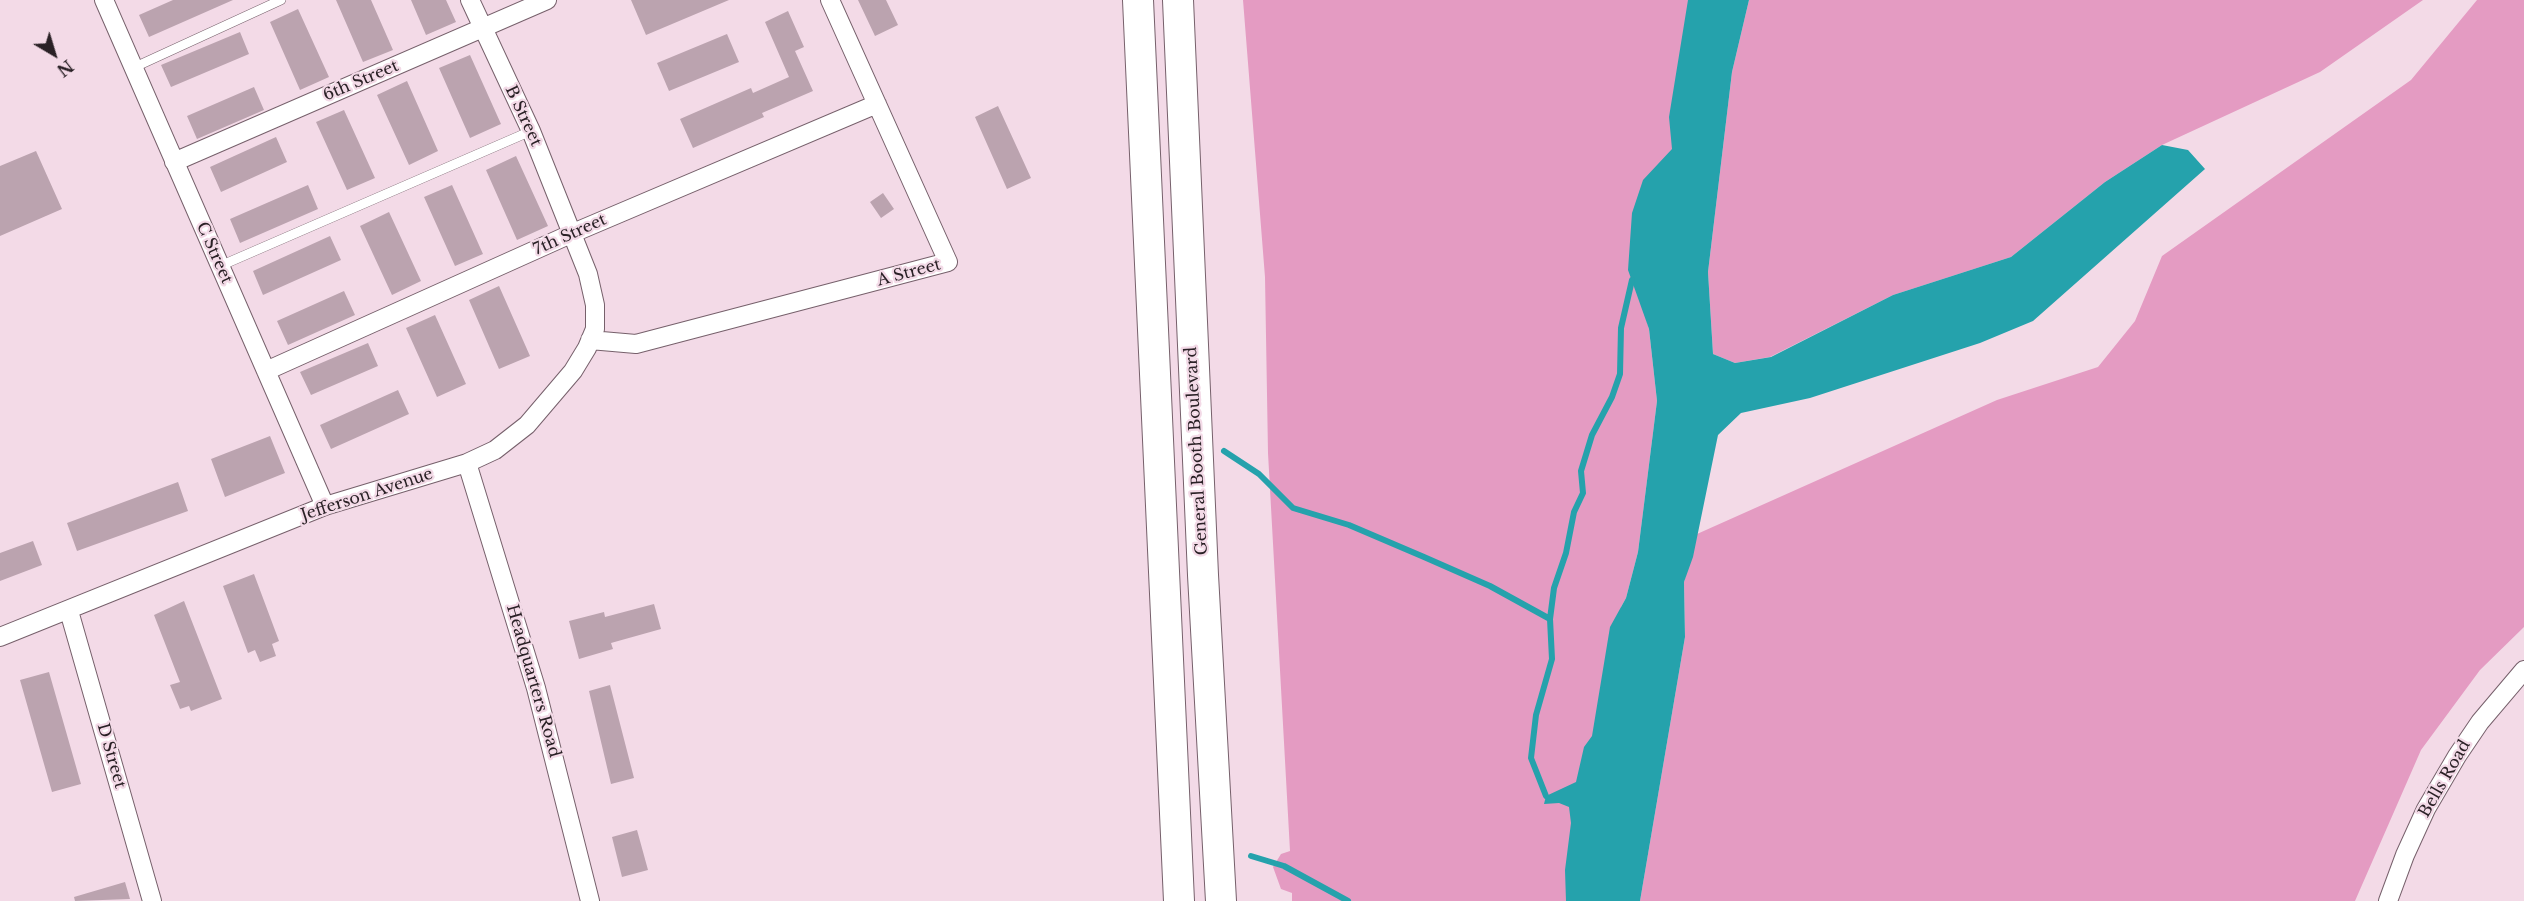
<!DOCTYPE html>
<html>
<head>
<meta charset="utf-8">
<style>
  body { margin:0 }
  #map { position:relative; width:2524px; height:901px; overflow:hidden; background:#f3dae7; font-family:"Libre Baskerville",serif }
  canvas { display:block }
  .north { position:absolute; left:24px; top:24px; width:60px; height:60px; -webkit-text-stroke:4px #f3dae7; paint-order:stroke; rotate:142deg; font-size:16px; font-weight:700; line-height:24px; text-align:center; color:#2a2126 }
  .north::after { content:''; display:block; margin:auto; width:21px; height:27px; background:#2a2126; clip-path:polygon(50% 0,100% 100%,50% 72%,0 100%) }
</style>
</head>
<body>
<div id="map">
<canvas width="2524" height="901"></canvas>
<div class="north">N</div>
</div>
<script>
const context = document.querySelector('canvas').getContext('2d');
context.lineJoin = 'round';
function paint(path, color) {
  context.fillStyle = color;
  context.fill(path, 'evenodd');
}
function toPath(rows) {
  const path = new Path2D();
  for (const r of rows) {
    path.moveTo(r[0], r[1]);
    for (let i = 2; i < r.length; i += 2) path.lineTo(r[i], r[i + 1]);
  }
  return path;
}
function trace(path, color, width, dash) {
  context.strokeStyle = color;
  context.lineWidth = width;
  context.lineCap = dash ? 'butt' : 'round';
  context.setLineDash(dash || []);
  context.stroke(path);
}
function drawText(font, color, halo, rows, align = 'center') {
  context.font = font + ' "Libre Baskerville",serif';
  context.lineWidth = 4.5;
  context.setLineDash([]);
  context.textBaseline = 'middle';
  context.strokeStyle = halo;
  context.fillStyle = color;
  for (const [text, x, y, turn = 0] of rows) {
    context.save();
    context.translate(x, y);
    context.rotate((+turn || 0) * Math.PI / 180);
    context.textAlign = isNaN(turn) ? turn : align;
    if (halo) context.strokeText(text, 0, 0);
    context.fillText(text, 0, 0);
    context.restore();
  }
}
const green = toPath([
  [1243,0,1698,0,1644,312,1649,329,1657,401,1638,552,1626,598,1621,607,1609,901,1292,901,1292,893,1281,889,1273,867,1281,854,1290,851,1268,453,1265,277],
  [1749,0,2423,0,2320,72,2162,145,2105,182,2011,257,1893,295,1770,357,1735,363,1713,354,1708,272,1732,72],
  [2477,0,2524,0,2524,627,2480,670,2421,750,2355,901,1640,901,1685,637,1684,582,1697,534,1997,400,2098,367,2135,321,2162,256,2411,80]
]);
const water = toPath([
  [1688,0,1749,0,1732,72,1708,272,1713,354,1735,363,1771,357,1893,295,2011,257,2105,182,2162,145,2188,150,2205,169,2033,321,1980,343,1810,398,1741,413,1718,435,1693,557,1684,582,1685,637,1640,901,1566,901,1565,870,1571,823,1569,807,1559,803,1544,804,1546,796,1576,782,1584,747,1592,736,1610,627,1626,598,1638,552,1657,401,1649,329,1628,270,1632,213,1643,180,1672,149,1669,117]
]);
const stream = toPath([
  [1224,451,1259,474,1293,508,1349,525,1424,557,1490,586,1550,619,1552,659,1536,715,1531,758,1546,796],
  [1550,619,1554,588,1566,553,1574,512,1583,493,1581,471,1592,435,1612,397,1620,374,1621,328,1632,280],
  [1251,856,1284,866,1348,901]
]);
const building = toPath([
  [173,0,233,0,149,37,139,15],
  [336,0,371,0,393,50,363,62],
  [411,0,446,0,456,22,426,35],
  [631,0,729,0,646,35],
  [858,0,886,0,898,25,875,36],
  [298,9,329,77,300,90,270,22],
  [788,11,804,47,795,51,813,91,762,113,764,117,693,148,680,119,751,88,753,93,789,77,765,22],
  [240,32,249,54,171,87,161,65],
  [727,34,739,62,669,91,657,63],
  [470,55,501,124,470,138,439,68],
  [407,81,438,151,409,165,377,95],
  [254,87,264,110,197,139,187,116],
  [998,106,1031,178,1007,189,975,117],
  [344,110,375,178,347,190,316,122],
  [276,137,287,162,221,192,210,167],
  [36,151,62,209,0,236,0,166],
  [516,156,548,226,517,240,486,170],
  [308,185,318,209,240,243,230,219],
  [452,185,483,254,455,266,424,197],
  [883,193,894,209,881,218,870,202],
  [389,212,421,281,392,295,360,226],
  [330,236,341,260,263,295,253,271],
  [499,286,530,356,499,369,469,300],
  [344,291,355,315,288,345,277,321],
  [435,315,466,384,437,397,406,328],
  [368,343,378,366,311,395,300,372],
  [398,390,409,414,331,449,320,425],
  [270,436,285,473,225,497,211,459],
  [178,482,188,511,77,551,67,523],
  [33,541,42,565,0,581,0,553],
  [254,574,279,641,272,644,276,656,260,662,255,650,248,653,223,586],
  [184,601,222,699,191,711,189,706,180,709,170,685,180,682,154,615],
  [654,604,661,629,611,643,613,649,579,659,569,621,604,612,605,617],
  [49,672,81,784,52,792,20,680],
  [610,685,634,778,611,784,589,691],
  [637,830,648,870,622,877,612,837],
  [125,882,130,899,75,901,74,897]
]);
const service = toPath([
  [135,67,281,0],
  [220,266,531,131]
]);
const minor = toPath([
  [104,0,325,506],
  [174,162,547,0],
  [590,340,636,344,948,262,830,0],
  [266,371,573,233,877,104],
  [467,463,536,688,590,901],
  [69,611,152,901],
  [0,637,325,506,467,463,495,450,527,425,573,371,587,348,595,329,595,305,588,274,531,131,470,0],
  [2388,901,2405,855,2426,809,2457,756,2480,722,2524,670]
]);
const trunk = toPath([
  [1138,0,1179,901],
  [1178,0,1203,575,1221,901]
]);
const streetNames = [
  ["6th Street",361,81,-23],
  ["B Street",523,116,65],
  ["7th Street",570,235,-24],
  ["C Street",214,253,66],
  ["A Street",909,273,-15],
  ["General Booth Boulevard",1197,451,-93],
  ["Jefferson Avenue",367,495,-18],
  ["Headquarters Road",533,681,74],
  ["D Street",111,756,74],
  ["Bells Road",2445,779,-60]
];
paint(green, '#e49bc2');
paint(water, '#25a2ac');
trace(stream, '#25a2ac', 6);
paint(building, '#bba3af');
trace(service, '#76606b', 10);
trace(minor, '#76606b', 20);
trace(trunk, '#76606b', 32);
trace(service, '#fff', 9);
trace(minor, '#fff', 18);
trace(trunk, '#fff', 30);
drawText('16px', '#2a2126', '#f3dae7', streetNames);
</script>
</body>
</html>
